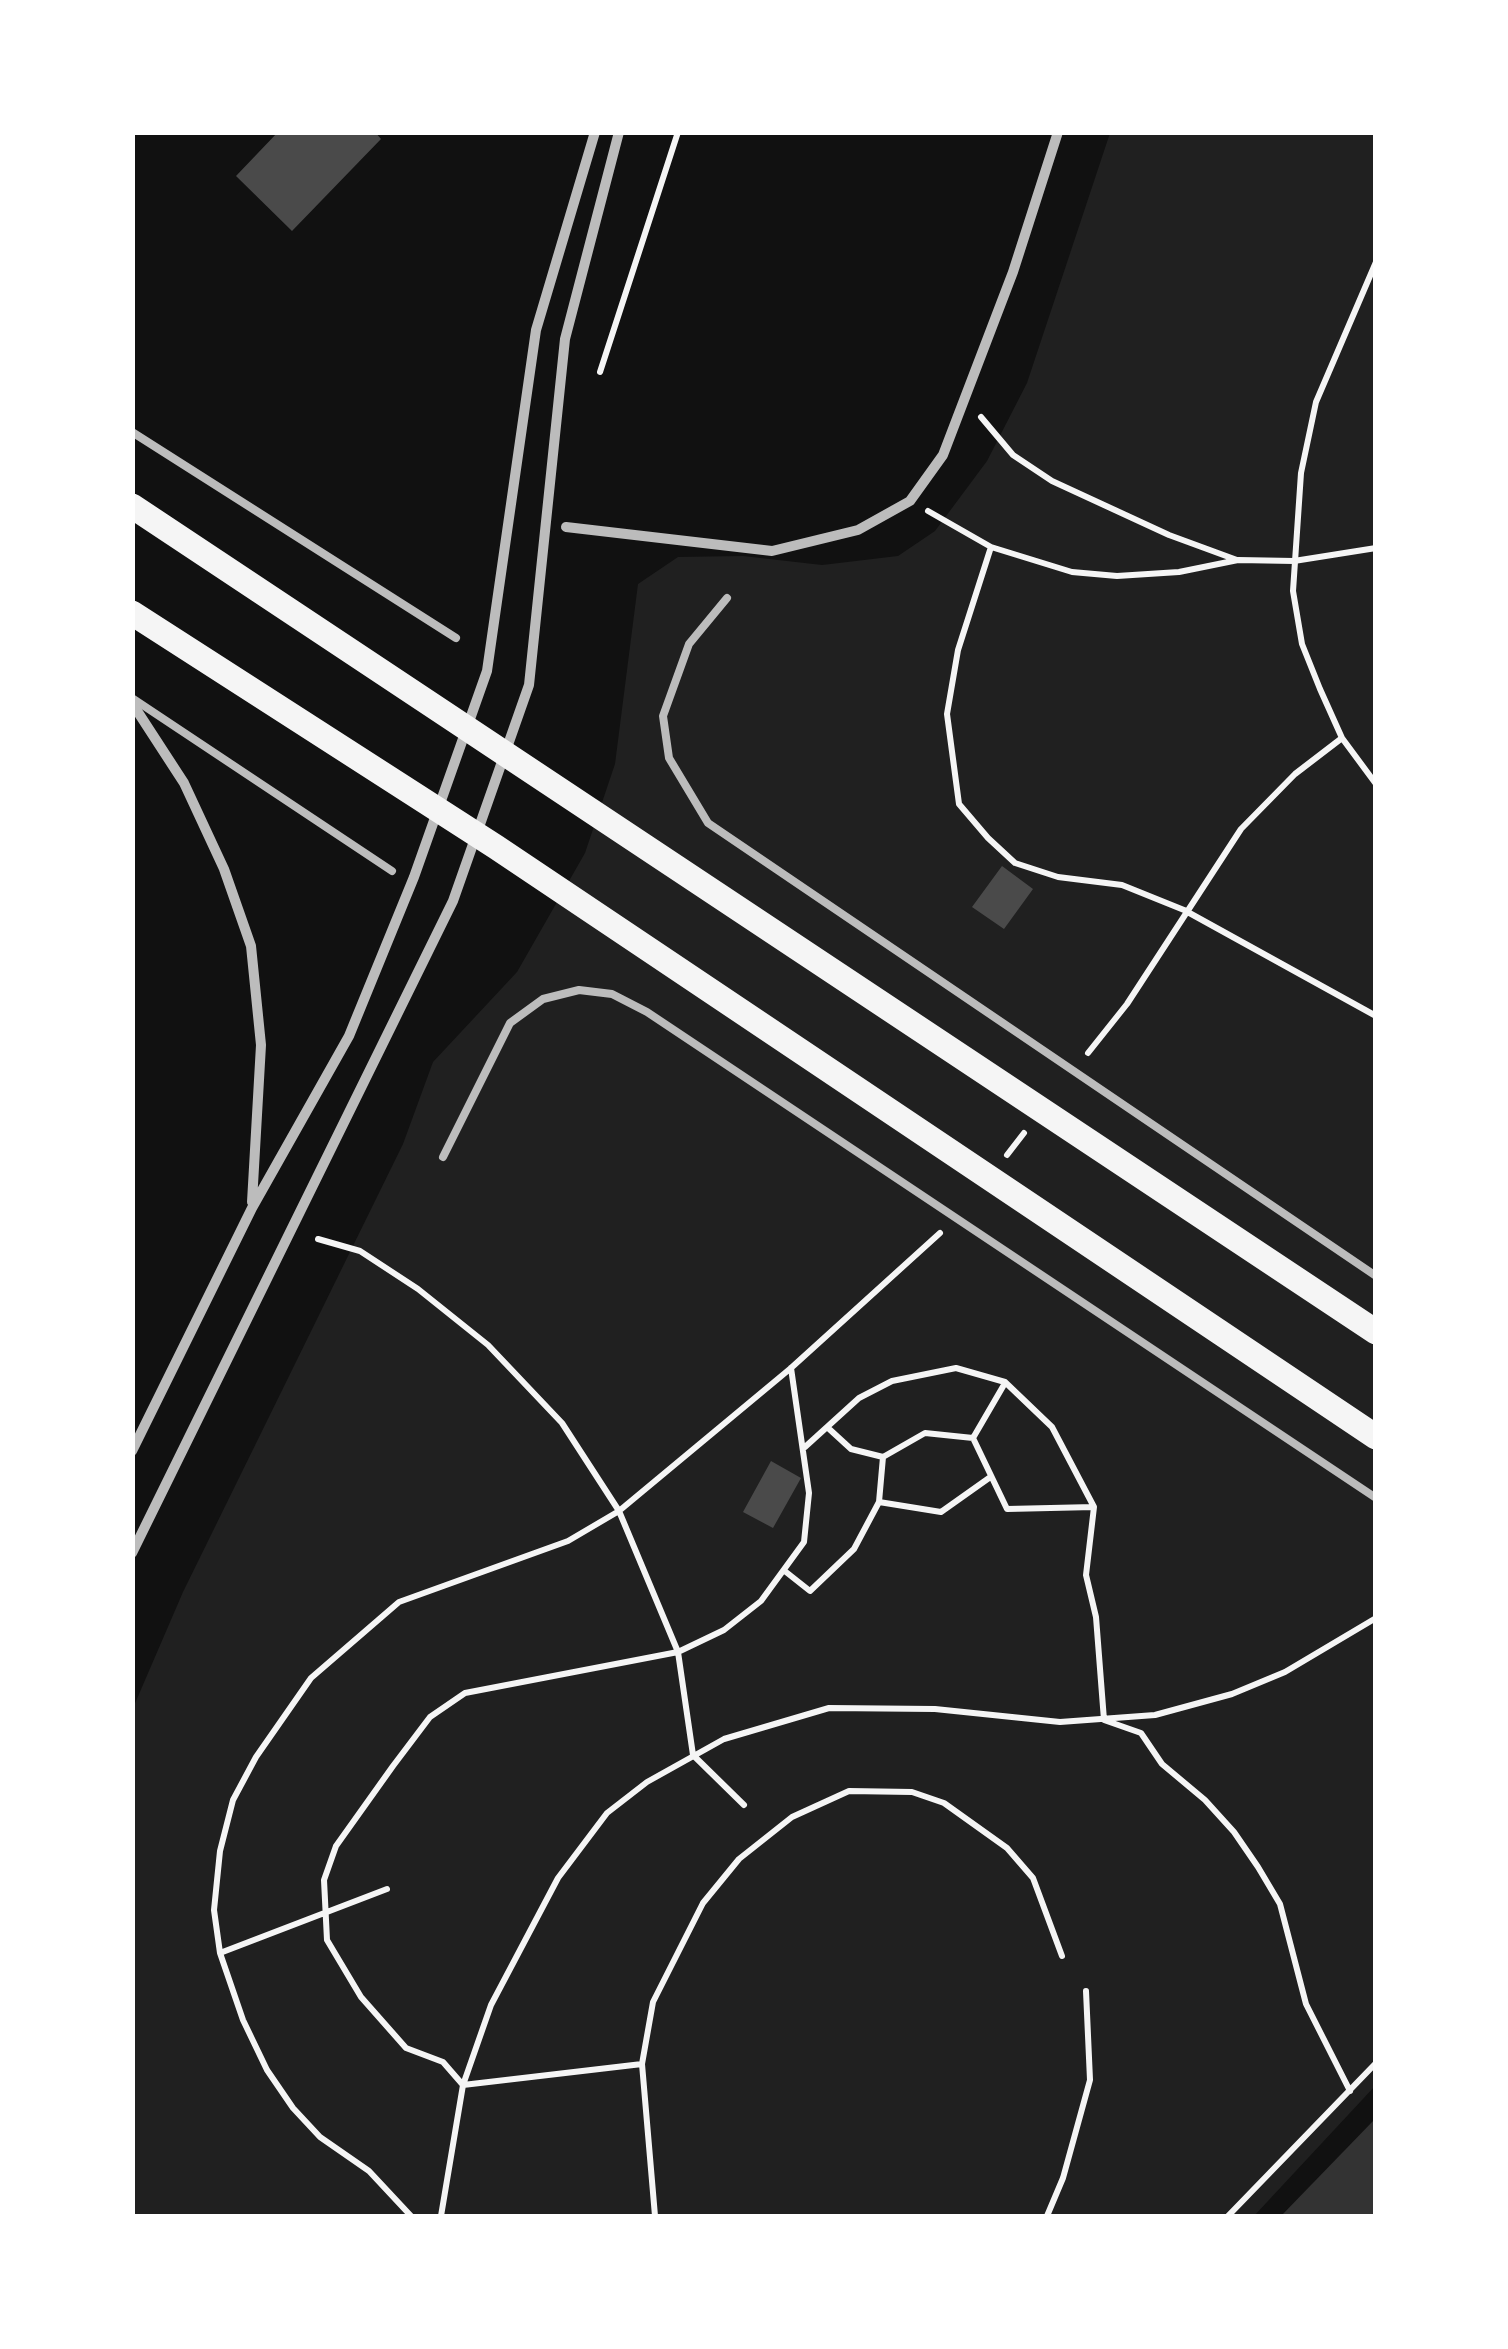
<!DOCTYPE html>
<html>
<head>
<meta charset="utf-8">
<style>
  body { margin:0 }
  #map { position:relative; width:1508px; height:2349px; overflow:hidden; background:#111; font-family:"Asap Condensed",sans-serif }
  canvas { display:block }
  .frame { position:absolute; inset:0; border:135px solid #fff; pointer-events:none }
</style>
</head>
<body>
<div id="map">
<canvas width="1508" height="2349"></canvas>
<div class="frame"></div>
</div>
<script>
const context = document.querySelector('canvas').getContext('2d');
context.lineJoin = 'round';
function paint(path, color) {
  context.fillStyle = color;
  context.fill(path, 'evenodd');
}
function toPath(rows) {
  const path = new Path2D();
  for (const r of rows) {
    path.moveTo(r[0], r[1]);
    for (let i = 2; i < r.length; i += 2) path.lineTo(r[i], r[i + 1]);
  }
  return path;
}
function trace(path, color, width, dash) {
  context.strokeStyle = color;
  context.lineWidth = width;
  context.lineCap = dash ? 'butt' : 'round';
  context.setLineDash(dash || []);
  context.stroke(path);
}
const green = toPath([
  [1110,133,1375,133,1375,2086,1254,2216,133,2216,133,1708,183,1592,403,1144,433,1062,517,972,585,853,615,764,638,584,678,557,743,556,822,565,898,556,935,531,987,461,1027,383]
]);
const water = toPath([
  [1375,2119,1375,2216,1281,2216]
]);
const building = toPath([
  [278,132,375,132,381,139,292,231,236,176],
  [1002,866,1033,889,1004,929,972,907],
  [771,1461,801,1478,773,1528,743,1512]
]);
const path = toPath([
  [1376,262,1316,402,1301,473,1293,591,1302,644,1320,689,1342,738,1376,784],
  [600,372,678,132],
  [981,417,1013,455,1052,481,1169,535,1237,560],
  [928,511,991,547,1072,572,1117,576,1179,572,1238,560,1294,561,1376,548],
  [991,547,958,650,947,714,959,804,988,838,1015,863,1058,877,1122,885,1184,910,1376,1016],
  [1088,1053,1127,1004,1241,829,1295,774,1342,738],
  [1007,1155,1024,1133],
  [318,1239,360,1251,418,1289,488,1345,562,1423,619,1511,678,1652,693,1755,744,1805],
  [827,1427,851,1449,883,1457],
  [973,1438,1005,1383],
  [805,1447,859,1398,892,1381,956,1368,1005,1382,1052,1427,1094,1507,1086,1575,1096,1617,1104,1720,1141,1733,1162,1764,1205,1800,1234,1832,1258,1867,1280,1904,1306,2004,1350,2091],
  [989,1478,941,1512,879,1502,883,1457,925,1433,973,1438,1007,1509,1094,1507],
  [786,1572,810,1591,854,1549,879,1502],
  [220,1953,387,1889],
  [642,2064,463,2085,443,2062,406,2048,361,1997,327,1940,324,1880,336,1846,393,1766,430,1717,465,1693,678,1652,724,1630,761,1601,804,1542,809,1493,791,1368],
  [411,2216,369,2171,320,2137,293,2108,267,2070,243,2020,220,1953,214,1910,220,1851,233,1800,256,1757,311,1678,399,1602,568,1541,619,1511,791,1368,940,1233],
  [441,2216,463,2085,491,2005,558,1878,607,1813,647,1782,724,1739,829,1708,935,1709,1060,1722,1155,1715,1232,1694,1285,1672,1376,1618],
  [655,2216,642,2064,653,2002,703,1903,739,1859,792,1817,849,1791,912,1792,944,1803,1007,1848,1033,1878,1062,1956],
  [1047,2216,1063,2178,1090,2080,1086,1991],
  [1228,2216,1376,2063]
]);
const service = toPath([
  [132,432,456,638],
  [727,598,689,644,663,716,669,758,708,823,1376,1276],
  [132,698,392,871],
  [443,1157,510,1023,543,999,579,990,612,994,647,1012,1376,1498]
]);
const minor = toPath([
  [566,527,772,551,858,530,910,501,943,455,1013,272,1058,132],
  [132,703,184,783,224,869,251,946,261,1045,252,1202],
  [132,1451,252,1208,349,1036,414,877,487,671,536,330,595,132],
  [132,1553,453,901,529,685,565,339,619,132]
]);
const primary = toPath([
  [132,506,1376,1332],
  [132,613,496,847,1376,1437]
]);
paint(green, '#202020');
paint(water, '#333');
paint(building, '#4a4a4a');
trace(path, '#f5f5f5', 6);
trace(service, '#bcbcbc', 8);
trace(minor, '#bcbcbc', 10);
trace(primary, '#f5f5f5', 25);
</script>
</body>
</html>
